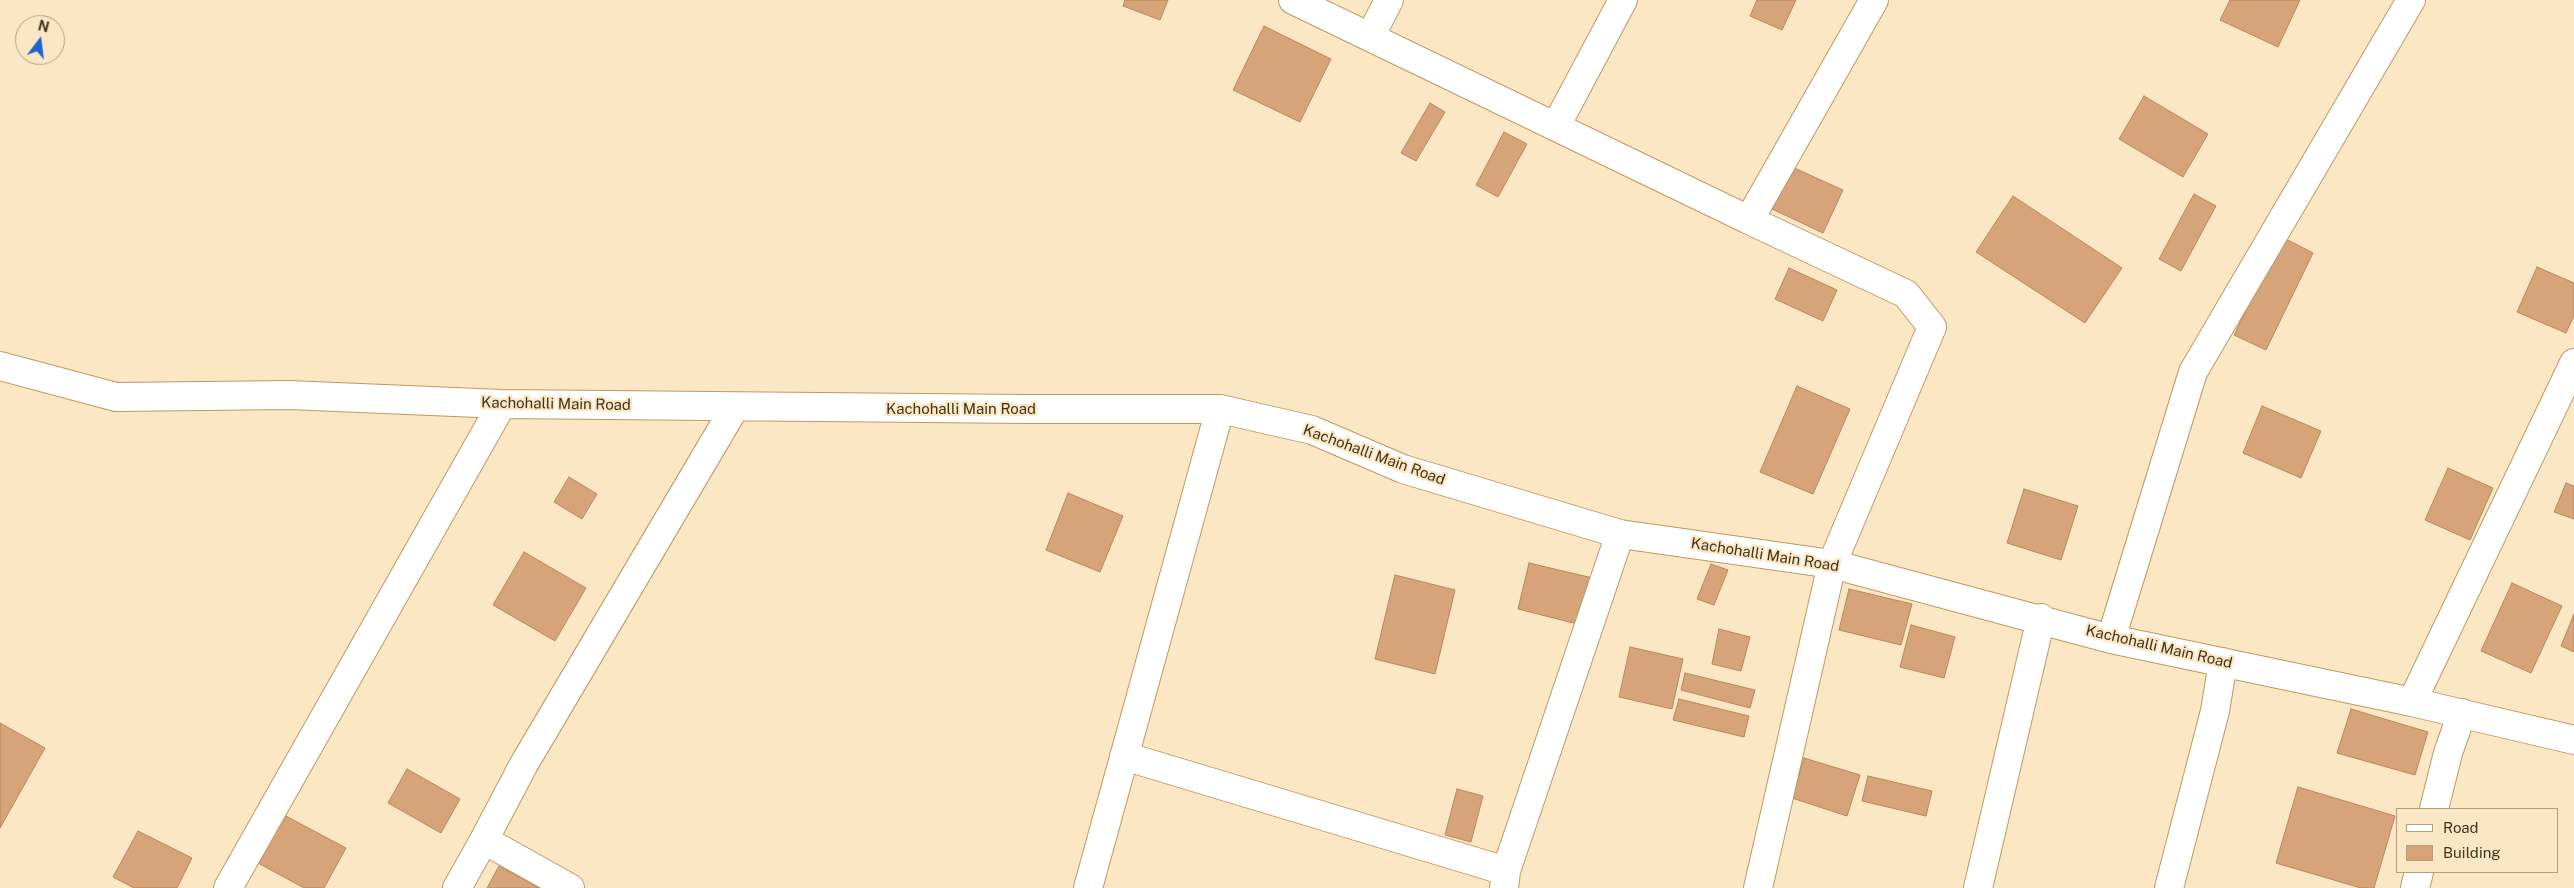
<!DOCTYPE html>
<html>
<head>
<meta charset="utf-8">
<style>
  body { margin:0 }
  #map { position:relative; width:2574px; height:888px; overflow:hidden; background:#fce7c4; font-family:"Public Sans",sans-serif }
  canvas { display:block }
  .legend { position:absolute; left:2396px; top:808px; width:162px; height:65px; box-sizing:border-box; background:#fce7c4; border:1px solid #b19f81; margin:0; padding:6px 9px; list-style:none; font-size:15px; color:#41341c }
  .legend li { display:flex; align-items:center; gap:10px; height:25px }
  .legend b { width:25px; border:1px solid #b19f81 }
  .north { position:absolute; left:15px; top:15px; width:50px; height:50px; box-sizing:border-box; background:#fce7c4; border:1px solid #b19f81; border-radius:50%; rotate:15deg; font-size:14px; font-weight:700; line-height:20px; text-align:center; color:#41341c }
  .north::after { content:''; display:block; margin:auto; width:18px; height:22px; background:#2464d1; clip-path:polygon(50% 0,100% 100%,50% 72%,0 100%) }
</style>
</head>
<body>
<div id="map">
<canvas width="2574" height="888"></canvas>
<ul class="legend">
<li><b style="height:6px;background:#fff"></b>Road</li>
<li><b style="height:14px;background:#d7a379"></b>Building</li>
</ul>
<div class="north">N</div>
</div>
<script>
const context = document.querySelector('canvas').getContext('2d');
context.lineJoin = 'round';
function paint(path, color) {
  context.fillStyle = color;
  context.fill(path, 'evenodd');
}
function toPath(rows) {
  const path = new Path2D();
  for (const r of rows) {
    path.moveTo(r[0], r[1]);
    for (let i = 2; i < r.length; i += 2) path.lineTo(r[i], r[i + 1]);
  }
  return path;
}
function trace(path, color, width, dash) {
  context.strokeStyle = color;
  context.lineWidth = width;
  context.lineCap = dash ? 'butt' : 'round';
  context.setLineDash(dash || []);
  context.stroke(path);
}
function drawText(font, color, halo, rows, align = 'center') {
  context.font = font + ' "Public Sans",sans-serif';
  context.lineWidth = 4.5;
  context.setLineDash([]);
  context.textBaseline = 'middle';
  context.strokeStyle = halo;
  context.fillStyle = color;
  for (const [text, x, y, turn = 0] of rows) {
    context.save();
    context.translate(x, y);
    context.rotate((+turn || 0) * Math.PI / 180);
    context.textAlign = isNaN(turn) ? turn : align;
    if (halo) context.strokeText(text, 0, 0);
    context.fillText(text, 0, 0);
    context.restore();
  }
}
const building = toPath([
  [1125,0,1168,0,1160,20,1123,6,1125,0],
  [1757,0,1796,0,1782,30,1750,16,1757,0],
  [2230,0,2300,0,2278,47,2220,20,2230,0],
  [1264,26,1331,59,1300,122,1233,90,1264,26],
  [2144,96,2208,134,2183,177,2119,139,2144,96],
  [1430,103,1445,112,1416,161,1401,153,1430,103],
  [1504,132,1527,144,1498,197,1476,185,1504,132],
  [1792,167,1843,190,1823,233,1772,209,1792,167],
  [2194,194,2216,206,2181,271,2159,259,2194,194],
  [2013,196,2122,268,2085,323,1976,252,2013,196],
  [2282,237,2313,253,2266,350,2234,335,2282,237],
  [2537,267,2574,283,2574,316,2566,333,2517,312,2537,267],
  [1789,268,1837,290,1823,321,1775,299,1789,268],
  [1797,386,1850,409,1813,494,1760,472,1797,386],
  [2262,406,2321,431,2301,478,2243,453,2262,406],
  [2448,468,2493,488,2470,540,2425,520,2448,468],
  [569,477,597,494,582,519,554,502,569,477],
  [2566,483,2574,486,2574,519,2554,512,2566,483],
  [2024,489,2078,506,2061,560,2007,543,2024,489],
  [1068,493,1123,516,1100,572,1046,550,1068,493],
  [524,552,586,588,555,641,493,605,524,552],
  [1529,563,1597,579,1585,626,1518,609,1529,563],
  [1711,564,1728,570,1714,605,1697,599,1711,564],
  [1395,575,1455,590,1435,674,1375,659,1395,575],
  [2512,583,2562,606,2531,673,2481,651,2512,583],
  [1849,589,1912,604,1901,645,1839,630,1849,589],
  [2574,614,2574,652,2561,646,2574,614],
  [1911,625,1955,637,1944,678,1900,667,1911,625],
  [1719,629,1750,637,1741,671,1712,664,1719,629],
  [1630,647,1683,659,1672,709,1619,697,1630,647],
  [1685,673,1755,690,1750,708,1681,690,1685,673],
  [1679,699,1749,716,1744,737,1673,720,1679,699],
  [2351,709,2428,732,2415,775,2337,753,2351,709],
  [0,723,45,748,0,828,0,723],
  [1804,758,1860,775,1847,816,1792,798,1804,758],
  [407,769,460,799,441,833,388,803,407,769],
  [1868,776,1932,791,1926,816,1862,801,1868,776],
  [2298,787,2395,816,2374,888,2361,888,2276,863,2298,787],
  [1457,789,1483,796,1471,842,1445,835,1457,789],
  [284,815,346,848,324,888,304,888,258,863,284,815],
  [138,831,192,858,177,888,134,888,113,877,138,831],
  [499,866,539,888,487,888,499,866]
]);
const minor = toPath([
  [1293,0,1749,220,1874,0],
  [1370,37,1389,0],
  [1556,126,1623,0],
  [1749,220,1906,294,1932,327,1832,564,1758,888],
  [0,366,116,397,289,395,502,404,1028,409,1220,409,1312,430,1403,469,1620,534,1832,564,2111,639,2412,702,2574,740],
  [2111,639,2193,372,2411,0],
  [2412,702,2574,363],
  [1124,756,1506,871],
  [2434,809,2448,753,2462,713],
  [228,888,502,404],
  [457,888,484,840],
  [570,888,484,840,524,764,735,407],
  [1088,888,1220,409],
  [1504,888,1506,871,1620,534],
  [1978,888,2041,618],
  [2169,888,2215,711,2223,662],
  [2415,888,2419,872]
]);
const streetNames = [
  ["Kachohalli Main Road",556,404,1],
  ["Kachohalli Main Road",961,409],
  ["Kachohalli Main Road",1374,455,20],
  ["Kachohalli Main Road",1765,555,9],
  ["Kachohalli Main Road",2159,647,13]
];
paint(building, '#d7a379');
trace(building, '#b9875d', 1);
trace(minor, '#bb9a62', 30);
trace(minor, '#fff', 28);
drawText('15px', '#41341c', '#fce7c4', streetNames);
</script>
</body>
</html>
